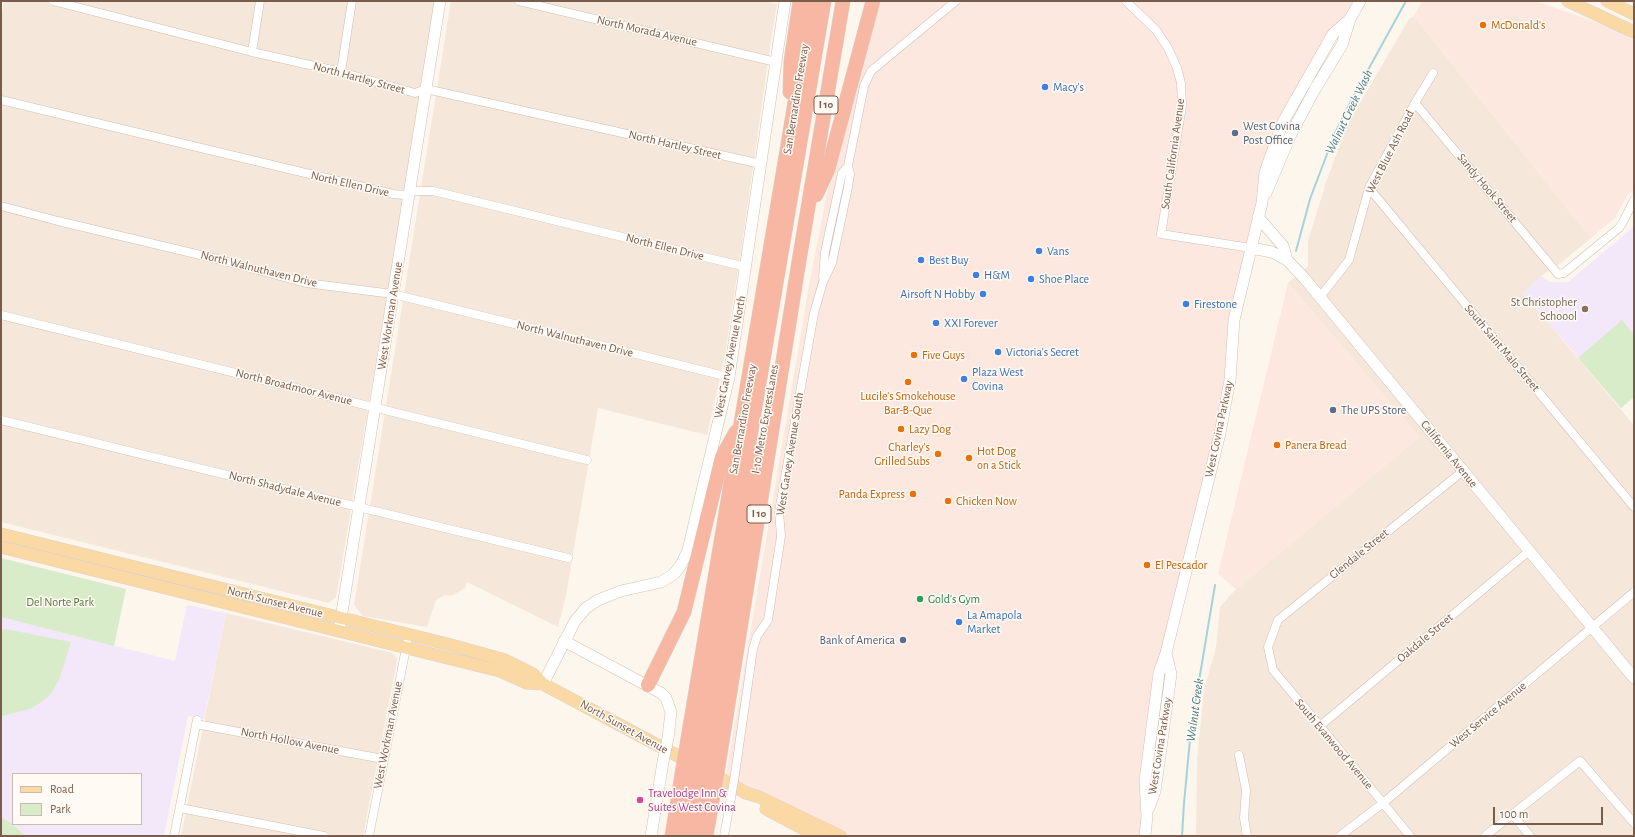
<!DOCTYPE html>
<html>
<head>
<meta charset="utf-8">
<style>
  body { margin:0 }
  #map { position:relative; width:1635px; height:837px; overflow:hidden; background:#fdf6ec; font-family:"Alegreya Sans",sans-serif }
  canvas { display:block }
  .frame { position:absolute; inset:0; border:2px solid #7a5c4d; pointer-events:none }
  .legend { position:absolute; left:12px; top:773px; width:130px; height:52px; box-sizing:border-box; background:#fffaf3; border:1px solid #cabbb1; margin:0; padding:5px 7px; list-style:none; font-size:12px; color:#7a5c4d }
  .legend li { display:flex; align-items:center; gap:8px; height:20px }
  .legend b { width:20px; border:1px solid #cabbb1 }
  .scale { position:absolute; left:1493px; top:807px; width:110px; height:18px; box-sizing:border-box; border:2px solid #7a5c4d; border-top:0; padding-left:5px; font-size:12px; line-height:14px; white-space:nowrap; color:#7a5c4d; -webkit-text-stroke:3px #fffaf3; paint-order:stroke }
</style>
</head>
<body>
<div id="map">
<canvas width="1635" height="837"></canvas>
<div class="frame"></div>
<ul class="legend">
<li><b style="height:5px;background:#fbd9a5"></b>Road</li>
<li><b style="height:11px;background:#d8ecc9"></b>Park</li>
</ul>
<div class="scale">100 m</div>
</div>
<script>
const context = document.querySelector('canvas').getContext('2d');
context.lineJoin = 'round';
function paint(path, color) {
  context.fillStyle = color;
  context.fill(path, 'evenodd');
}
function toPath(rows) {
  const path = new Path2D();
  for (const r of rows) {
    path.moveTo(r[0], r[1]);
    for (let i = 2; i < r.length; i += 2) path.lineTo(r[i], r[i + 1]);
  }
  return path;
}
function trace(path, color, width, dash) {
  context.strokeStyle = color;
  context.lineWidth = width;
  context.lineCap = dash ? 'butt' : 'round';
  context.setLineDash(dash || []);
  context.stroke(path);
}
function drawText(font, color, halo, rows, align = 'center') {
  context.font = font + ' "Alegreya Sans",sans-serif';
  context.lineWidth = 3;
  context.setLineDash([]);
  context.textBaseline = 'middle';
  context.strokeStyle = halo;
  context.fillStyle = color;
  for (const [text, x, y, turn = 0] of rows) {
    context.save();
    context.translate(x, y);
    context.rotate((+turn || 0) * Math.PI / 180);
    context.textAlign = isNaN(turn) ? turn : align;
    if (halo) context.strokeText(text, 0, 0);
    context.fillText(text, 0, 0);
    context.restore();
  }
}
const residential = toPath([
  [4,1,435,1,394,255,336,597,329,603,1,522,1,20],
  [451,1,763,1,777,4,771,40,741,251,724,360,707,435,598,408,566,595,558,627,467,582,465,588,453,595,443,596,436,600,427,627,363,616,354,605],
  [1414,16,1591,238,1561,263,1541,276,1523,293,1634,425,1634,836,1196,836,1197,760,1204,690,1216,647,1220,607,1236,589,1419,437,1288,283,1308,266,1308,241,1326,182,1347,125,1409,19],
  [226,613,393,653,397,660,363,836,181,836]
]);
const commercial = toPath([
  [873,1,1360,1,1333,34,1283,122,1234,320,1230,380,1166,653,1149,786,1145,836,840,836,725,781,810,280,827,193,867,21],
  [1422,1,1536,1,1618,30,1634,41,1634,189,1627,196,1615,218,1591,238,1414,16],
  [1288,283,1419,437,1236,589,1218,574]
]);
const education = toPath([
  [1634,223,1634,397,1621,408,1523,293,1541,276,1550,282,1568,282,1631,229],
  [187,605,226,613,204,719,188,716,164,836,1,836,1,617,175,661],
  [13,774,141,774,141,824,13,824]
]);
const green = toPath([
  [1622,320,1634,335,1634,397,1621,408,1578,358],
  [1,558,126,589,114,646,1,617],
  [5,629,71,642,59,680,50,695,40,703,30,709,2,716,1,716,1,631],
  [1,817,11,823,25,836,1,836]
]);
const stream = toPath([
  [1296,251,1310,199,1335,133,1352,99,1406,1],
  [1182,836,1184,803,1191,729,1215,585]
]);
const street = toPath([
  [53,1,252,52,341,72,415,93,426,89,761,164],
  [519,1,776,62],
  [1126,1,1156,30,1168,48,1177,68,1181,83,1182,106,1161,234,1251,248],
  [252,52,260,1],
  [341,72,352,1],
  [1,100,393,194,404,195,410,191,433,191,746,267],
  [1415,103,1558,274,1564,273,1619,228,1623,222,1634,200],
  [1369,188,1634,507],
  [1,206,58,221,217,259,306,283,393,294,729,377],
  [823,277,825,252,842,173,848,166],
  [1320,297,1349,260,1369,188,1415,103,1433,73],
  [1,315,587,460],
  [1,420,568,558],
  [196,724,383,759],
  [1320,726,1529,551],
  [1239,755,1246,790,1244,818,1247,836],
  [735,774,753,649,757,636,768,620,781,536,779,512,814,313,823,282,832,263,848,187,850,174,848,166,864,86,871,71,956,1],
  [180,808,324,836],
  [1513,815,1530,836],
  [174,836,197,720],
  [369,836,407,643],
  [724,836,731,798],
  [1340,836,1383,803,1634,592],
  [1410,836,1320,726,1273,670,1268,647,1278,620,1463,471],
  [1485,836,1580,761,1634,823]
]);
const secondary = toPath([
  [1266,193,1291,134,1315,89,1342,45,1350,19,1360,1],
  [1258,217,1283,246,1287,260],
  [1251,248,1272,252,1287,260,1305,279,1634,678],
  [339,631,440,1],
  [564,641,661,693,666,698,671,712,668,738],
  [543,684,575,621,586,608,598,600,621,591,661,582,674,574,681,565,688,550,729,377,785,1],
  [1149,808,1155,791,1159,763,1171,674,1166,653],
  [651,836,663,762],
  [1145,836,1147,816,1145,781,1159,673,1166,653,1220,433,1230,380,1234,320,1262,203,1265,172,1283,122,1333,34,1350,19]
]);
const primary = toPath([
  [1568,1,1634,32],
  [1607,1,1634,14],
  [1,534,451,645,505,660,533,674,543,684,691,763],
  [1,547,500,671,527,683,543,684],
  [709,772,746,793,759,797,840,836],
  [766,809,817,836]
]);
const highway = toPath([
  [790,92,791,61,800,1],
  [816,195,828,169,873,1],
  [648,685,684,612,722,457,736,432],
  [686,750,812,1],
  [696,755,824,1],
  [706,760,758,459],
  [718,767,799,261,843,1],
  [672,836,682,774],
  [683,836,692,779],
  [692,836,701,784],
  [706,836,714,790]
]);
const streetBridge = toPath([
  [731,798,735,774]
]);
const secondaryBridge = toPath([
  [663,762,668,738]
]);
const highwayBridge = toPath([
  [682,774,686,750],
  [692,779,696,755],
  [701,784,706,760],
  [714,790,718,767]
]);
const markers = [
  [1483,25,4,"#e8710a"],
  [1045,87,4,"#3f7fe0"],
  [1235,133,4,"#5c6f8a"],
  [1039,251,4,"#3f7fe0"],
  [921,260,4,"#3f7fe0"],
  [976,275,4,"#3f7fe0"],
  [1031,279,4,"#3f7fe0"],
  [983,294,4,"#3f7fe0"],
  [1186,304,4,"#3f7fe0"],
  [1585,309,4,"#8d6e63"],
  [936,323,4,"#3f7fe0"],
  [998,352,4,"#3f7fe0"],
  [914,355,4,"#e8710a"],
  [964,379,4,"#3f7fe0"],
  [908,382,4,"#e8710a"],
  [1333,410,4,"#5c6f8a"],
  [901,429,4,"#e8710a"],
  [1277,445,4,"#e8710a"],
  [938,454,4,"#e8710a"],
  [969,458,4,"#e8710a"],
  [913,494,4,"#e8710a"],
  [948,501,4,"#e8710a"],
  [1147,565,4,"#e8710a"],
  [920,599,4,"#2e9e5b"],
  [959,622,4,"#3f7fe0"],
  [903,640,4,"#5c6f8a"],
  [640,800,4,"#d1479c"]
];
const shields = [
  [826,105,24],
  [759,514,24]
];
const shieldNames = [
  ["I 10",826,105],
  ["I 10",759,514]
];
const foodNames = [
  ["McDonald's",1491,25],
  ["Five Guys",922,355],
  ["Lucile's Smokehouse",908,396,"center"],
  ["Bar-B-Que",908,410,"center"],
  ["Lazy Dog",909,429],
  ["Panera Bread",1285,445],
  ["Charley's",930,447,"right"],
  ["Grilled Subs",930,461,"right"],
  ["Hot Dog",977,451],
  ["on a Stick",977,465],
  ["Panda Express",905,494,"right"],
  ["Chicken Now",956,501],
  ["El Pescador",1155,565]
];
const streetNames = [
  ["North Morada Avenue",647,31,13],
  ["North Hartley Street",359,78,15],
  ["San Bernardino Freeway",796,99,-81],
  ["North Hartley Street",675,145,13],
  ["West Blue Ash Road",1390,152,-63],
  ["South California Avenue",1173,154,-82],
  ["North Ellen Drive",350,184,13],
  ["Sandy Hook Street",1487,188,50],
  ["North Ellen Drive",665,247,14],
  ["North Walnuthaven Drive",259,269,14],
  ["West Workman Avenue",390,316,-81],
  ["North Walnuthaven Drive",575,339,14],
  ["South Saint Malo Street",1502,348,50],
  ["West Garvey Avenue North",730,357,-79],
  ["North Broadmoor Avenue",294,387,14],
  ["San Bernardino Freeway",743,419,-80],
  ["I-10 Metro ExpressLanes",765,419,-80],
  ["West Covina Parkway",1219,429,-78],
  ["West Garvey Avenue South",790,454,-81],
  ["California Avenue",1449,454,51],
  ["North Shadydale Avenue",285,489,14],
  ["Glendale Street",1359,554,-39],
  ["North Sunset Avenue",275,602,14],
  ["Oakdale Street",1425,638,-40],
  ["West Service Avenue",1488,715,-40],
  ["North Sunset Avenue",624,727,29],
  ["West Workman Avenue",388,735,-79],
  ["North Hollow Avenue",290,741,11],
  ["South Evanwood Avenue",1334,744,50],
  ["West Covina Parkway",1160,746,-81]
];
const shopNames = [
  ["Macy's",1053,87],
  ["Vans",1047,251],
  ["Best Buy",929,260],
  ["H&M",984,275],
  ["Shoe Place",1039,279],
  ["Airsoft N Hobby",975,294,"right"],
  ["Firestone",1194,304],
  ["XXI Forever",944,323],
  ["Victoria's Secret",1006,352],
  ["Plaza West",972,372],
  ["Covina",972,386],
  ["La Amapola",967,615],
  ["Market",967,629]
];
const serviceNames = [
  ["West Covina",1243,126],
  ["Post Office",1243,140],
  ["The UPS Store",1341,410],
  ["Bank of America",895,640,"right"]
];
const educationNames = [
  ["St Christopher",1577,302],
  ["Schoool",1577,316]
];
const leisureNames = [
  ["Gold's Gym",928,599]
];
const parkNames = [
  ["Del Norte Park",60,602]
];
const hotelNames = [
  ["Travelodge Inn &",648,793],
  ["Suites West Covina",648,807]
];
const waterNames = [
  ["Walnut Creek Wash",1349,112,-64],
  ["Walnut Creek",1195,710,-82]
];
paint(residential, '#f5e8da');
paint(commercial, '#fde8e0');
paint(education, '#f3e8fa');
paint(green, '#d8ecc9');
trace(stream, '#a5d3da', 2);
trace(street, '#d1beb0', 9);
trace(secondary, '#d6c0b0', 12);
trace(primary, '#dad1cd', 13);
trace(highway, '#dad1cd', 15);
trace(street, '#fff', 8);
trace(secondary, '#fff', 11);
trace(primary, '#fbd9a5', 12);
trace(highway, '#f7b7a3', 14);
trace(streetBridge, '#d1beb0', 9, []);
trace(secondaryBridge, '#d6c0b0', 12, []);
trace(highwayBridge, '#dad1cd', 15, []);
trace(streetBridge, '#fff', 8);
trace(secondaryBridge, '#fff', 11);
trace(highwayBridge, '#f7b7a3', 14);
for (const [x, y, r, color] of markers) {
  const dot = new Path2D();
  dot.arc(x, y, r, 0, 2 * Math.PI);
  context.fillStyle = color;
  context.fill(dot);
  trace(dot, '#fffaf3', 1.5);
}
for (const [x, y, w] of shields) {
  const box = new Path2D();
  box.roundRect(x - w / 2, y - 9, w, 18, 3);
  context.fillStyle = '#fffaf3';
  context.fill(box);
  trace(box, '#7a5c4d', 1);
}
drawText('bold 11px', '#7a5c4d', null, shieldNames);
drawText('12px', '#c56008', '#fffaf3', foodNames, 'left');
drawText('12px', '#7a5c4d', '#fffaf3', streetNames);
drawText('12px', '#366cbe', '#fffaf3', shopNames, 'left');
drawText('12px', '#4e5e75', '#fffaf3', serviceNames, 'left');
drawText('12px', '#785e54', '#fffaf3', educationNames, 'right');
drawText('12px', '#27864d', '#fffaf3', leisureNames, 'left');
drawText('12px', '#537a41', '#fffaf3', parkNames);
drawText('12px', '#b23c85', '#fffaf3', hotelNames, 'left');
drawText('italic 13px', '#437c86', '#fffaf3', waterNames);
</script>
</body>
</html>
